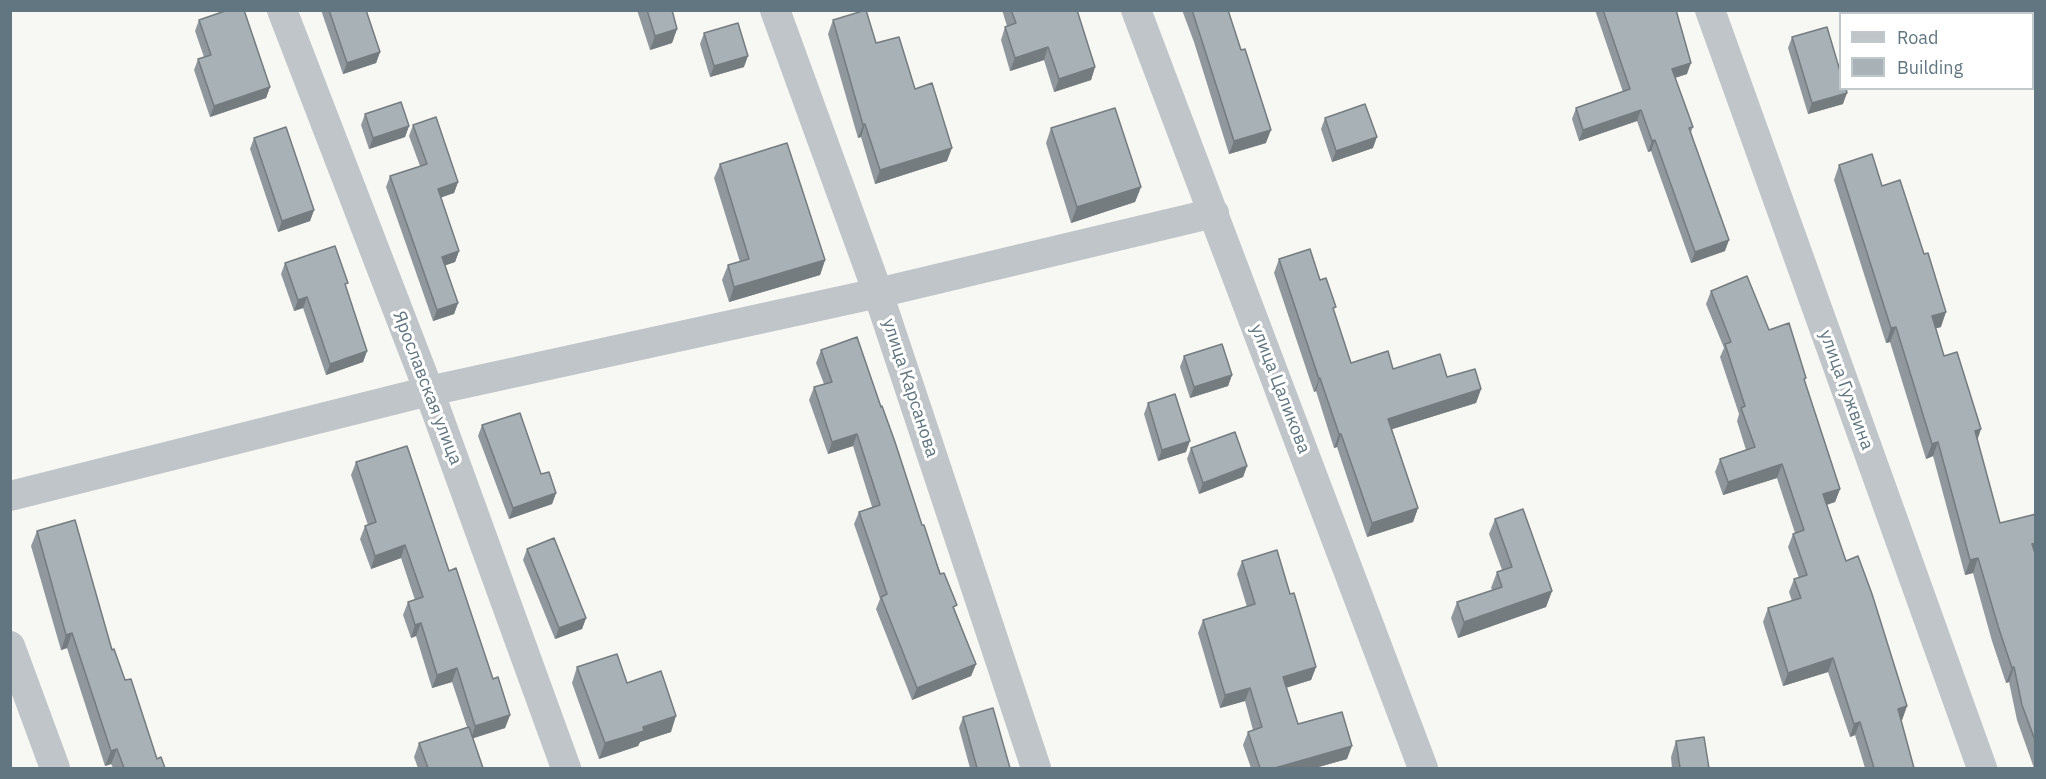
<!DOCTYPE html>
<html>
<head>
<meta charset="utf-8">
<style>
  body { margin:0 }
  #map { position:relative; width:2046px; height:779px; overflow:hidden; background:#f7f7f4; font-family:"IBM Plex Sans",sans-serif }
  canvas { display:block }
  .frame { position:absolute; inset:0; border:12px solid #617680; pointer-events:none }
  .legend { position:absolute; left:1839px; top:12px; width:195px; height:78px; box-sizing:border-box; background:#fff; border:2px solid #c0c8cc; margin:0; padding:8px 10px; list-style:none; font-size:18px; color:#617680 }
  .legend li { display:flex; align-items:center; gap:12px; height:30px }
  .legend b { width:30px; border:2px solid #c0c8cc }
</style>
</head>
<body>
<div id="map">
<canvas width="2046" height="779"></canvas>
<div class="frame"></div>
<ul class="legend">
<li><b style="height:8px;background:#bfc5c8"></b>Road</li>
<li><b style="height:16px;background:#a7b1b6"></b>Building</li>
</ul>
</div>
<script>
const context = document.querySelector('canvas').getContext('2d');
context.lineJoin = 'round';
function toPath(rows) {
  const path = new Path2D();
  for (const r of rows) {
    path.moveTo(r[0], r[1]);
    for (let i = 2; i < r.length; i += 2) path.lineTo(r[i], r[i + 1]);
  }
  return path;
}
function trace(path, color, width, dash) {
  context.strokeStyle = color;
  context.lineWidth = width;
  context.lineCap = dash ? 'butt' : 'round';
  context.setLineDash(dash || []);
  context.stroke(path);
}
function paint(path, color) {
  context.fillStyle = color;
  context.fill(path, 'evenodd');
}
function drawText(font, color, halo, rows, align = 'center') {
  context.font = font + ' "IBM Plex Sans",sans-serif';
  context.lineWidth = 6;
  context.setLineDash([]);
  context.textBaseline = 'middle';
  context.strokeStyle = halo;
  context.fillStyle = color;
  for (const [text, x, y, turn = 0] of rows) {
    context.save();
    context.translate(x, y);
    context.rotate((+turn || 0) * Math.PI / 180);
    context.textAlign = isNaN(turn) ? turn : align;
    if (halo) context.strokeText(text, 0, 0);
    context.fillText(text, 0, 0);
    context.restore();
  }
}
const street = toPath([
  [282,10,429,391,566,768],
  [775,10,878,293,1036,768],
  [1136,10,1423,768],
  [1710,10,1982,768],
  [10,496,429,391,878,293,1214,213],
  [10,646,55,768]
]);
const wall = toPath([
  [321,10,366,10,380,52,376,63,343,74],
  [637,10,672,10,677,29,672,43,650,50],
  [1002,10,1077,10,1095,67,1091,80,1054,92,1044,60,1010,71,1001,40,1005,27,1007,26],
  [1182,10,1228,10,1266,143,1229,154,1194,42],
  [1595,10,1676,10,1687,74,1675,78,1693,127,1691,132,1725,251,1691,263,1651,151,1648,152,1637,121,1579,141,1572,119,1576,108,1623,92],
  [2014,10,2036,10,2036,13,2032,14,2015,14],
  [199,20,270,87,266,98,210,117,194,70,198,59,204,57,195,31],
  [833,20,876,43,947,161,875,184,861,137,858,138,828,34],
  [704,33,744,67,710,77,700,44],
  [1792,37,1843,104,1808,114,1788,48],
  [365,114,409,126,405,137,369,149,361,125],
  [1325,118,1373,148,1332,162,1321,129],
  [413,125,458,182,454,193,441,197,459,251,455,262,445,265,458,303,454,314,433,321,386,187,390,176,420,166,409,136],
  [1051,128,1141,187,1135,202,1071,223,1046,143],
  [254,138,314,210,310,221,278,232,250,149],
  [720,164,825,260,820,275,729,302,722,280,728,265,740,262,714,178],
  [1839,165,1882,186,1941,327,1936,328,1944,356,1977,440,2000,523,2036,514,2036,768,2034,768,2017,720,2009,682,2006,683,1992,641,1973,573,1965,575,1933,456,1926,459,1890,342,1886,343,1834,180],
  [1279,259,1320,280,1334,312,1351,363,1447,377,1481,389,1476,403,1392,429,1418,508,1413,522,1367,537,1337,447,1334,448,1316,391,1314,392,1274,273],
  [285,263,346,288,367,351,363,362,326,375,303,308,294,311,281,274],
  [1711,291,1769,330,1805,382,1840,489,1835,502,1827,505,1846,561,1907,706,1902,720,1901,720,1914,768,1865,768,1855,735,1850,737,1828,672,1783,686,1763,622,1768,608,1792,601,1789,592,1794,579,1799,578,1788,547,1793,534,1795,533,1777,478,1723,495,1715,472,1720,459,1746,450,1737,421,1739,414,1720,357,1724,348,1706,304],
  [821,350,922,525,976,664,971,676,912,700,876,609,880,599,854,524,859,512,872,507,853,446,828,454,809,400,814,387,824,384,816,363],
  [1184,356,1232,375,1228,386,1190,398,1180,367],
  [1148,403,1186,452,1158,461,1144,414],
  [482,425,541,474,556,493,552,504,509,519,478,436],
  [1191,448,1247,466,1243,477,1199,494,1187,459],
  [356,462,449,571,493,679,510,715,505,728,473,738,483,768,418,768,414,757,419,743,467,727,452,682,432,688,416,636,411,638,403,615,408,602,415,600,401,558,371,569,360,539,365,526,368,525,351,475],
  [1495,519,1552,591,1546,607,1458,638,1451,618,1457,602,1492,590,1491,588,1497,572,1502,570,1489,534],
  [37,531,112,650,157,759,165,768,113,768,111,764,105,766,67,648,61,650,31,546],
  [527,549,586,618,582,629,555,639,523,560],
  [1242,561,1290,594,1316,667,1311,680,1286,688,1298,724,1347,759,1315,768,1251,768,1243,745,1248,732,1253,730,1245,701,1220,708,1198,633,1203,620,1247,607,1237,574],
  [577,667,627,683,671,732,640,742,638,746,599,759,572,683],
  [963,717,1010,768,970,768,959,728],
  [1676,741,1709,768,1672,768,1671,757]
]);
const shadedWall = toPath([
  [2019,10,2036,10,2036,13,2032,14,2018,14],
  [677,29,672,43,650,50,655,36],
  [1048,47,1044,60,1010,71,1015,58],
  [380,52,376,63,343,74,347,63],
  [748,56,744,67,710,77,714,66],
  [1691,63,1687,74,1668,80,1672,69],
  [1095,67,1091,80,1054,92,1059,79],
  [270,87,266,98,210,117,214,106],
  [1847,93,1843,104,1808,114,1812,103],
  [1641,110,1637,121,1579,141,1583,130],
  [865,124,861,137,858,138,863,125],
  [409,126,405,137,369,149,373,138],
  [1271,130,1266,143,1229,154,1234,141],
  [1377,137,1373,148,1332,162,1336,151],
  [1655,140,1651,151,1648,152,1652,141],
  [952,148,947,161,875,184,880,170],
  [458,182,454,193,434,200,438,189],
  [1141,187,1135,202,1071,223,1077,207],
  [314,210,310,221,278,232,282,221],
  [1729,240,1725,251,1691,263,1695,252],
  [459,251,455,262,438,268,442,257],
  [825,260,820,275,729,302,734,287],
  [307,297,303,308,294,311,298,300],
  [458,303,454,314,433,321,437,310],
  [1946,312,1941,327,1926,331,1932,316],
  [1896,327,1890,342,1886,343,1891,328],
  [367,351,363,362,326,375,330,364],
  [1232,375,1228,386,1190,398,1194,387],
  [1320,378,1316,391,1314,392,1319,379],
  [1481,389,1476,403,1383,432,1388,419],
  [1981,429,1976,444,1975,431],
  [857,434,853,446,828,454,832,442],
  [1339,434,1341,434,1337,447,1334,448],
  [1190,441,1186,452,1158,461,1162,450],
  [1938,442,1933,456,1926,459,1932,444],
  [1782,464,1777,478,1723,495,1728,482],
  [1247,466,1243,477,1199,494,1203,483],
  [1840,489,1835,502,1818,507,1823,494],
  [556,493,552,504,509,519,513,508],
  [1418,508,1413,522,1367,537,1372,523],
  [2036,543,2036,557,2032,544],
  [405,545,401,558,371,569,375,556],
  [1978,558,1973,573,1965,575,1970,560],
  [1552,591,1546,607,1458,638,1464,622],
  [586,618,582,629,555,639,559,628],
  [421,623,416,636,411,638,415,625],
  [72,633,67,648,61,650,66,635],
  [1833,658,1828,672,1783,686,1788,673],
  [976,664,971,676,912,700,917,688],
  [1316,667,1311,680,1278,690,1283,677],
  [2014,667,2009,682,2006,683,2012,668],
  [457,668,452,682,432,688,437,675],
  [1250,688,1245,701,1220,708,1225,695],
  [1907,706,1902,720,1893,723,1898,709],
  [510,715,505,728,471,739,475,726],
  [676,716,671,732,640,742,638,746,599,759,605,743,643,727],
  [1860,722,1855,735,1850,737,1854,724],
  [1352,746,1347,759,1315,768,1275,768],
  [117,749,111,764,105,766,111,751]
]);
const building = toPath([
  [228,10,244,10,270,87,214,106,198,59,211,55,199,20,228,10],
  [329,10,366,10,380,52,347,63,329,10],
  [647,10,672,10,677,29,655,36,647,10],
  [866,10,876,43,899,37,915,89,932,83,952,148,880,170,865,124,863,125,833,20,866,10],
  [1011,10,1077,10,1095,67,1059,79,1048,47,1015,58,1005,27,1016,23,1011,10],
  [1192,10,1228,10,1241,50,1245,49,1271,130,1234,141,1192,10],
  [1603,10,1676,10,1691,63,1672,69,1693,127,1689,128,1729,240,1695,252,1655,140,1652,141,1641,110,1583,130,1576,108,1630,89,1603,10],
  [738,23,748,56,714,66,704,33,738,23],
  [1827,27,1840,71,1840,88,1846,88,1847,93,1812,103,1792,37,1827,27],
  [401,102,409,126,373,138,365,114,401,102],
  [1365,104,1377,137,1336,151,1325,118,1365,104],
  [1115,108,1141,187,1077,207,1051,128,1115,108],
  [436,117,458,182,438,189,459,251,442,257,458,303,437,310,390,176,427,164,413,125,436,117],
  [286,127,314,210,282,221,254,138,286,127],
  [787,143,825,260,734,287,728,265,749,259,720,164,787,143],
  [1872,154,1882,186,1900,180,1924,254,1928,253,1946,312,1932,316,1944,356,1957,352,1981,429,1975,431,2000,523,2036,514,2036,543,2032,544,2036,556,2036,743,2022,705,2014,667,2012,668,1998,626,1978,558,1970,560,1938,442,1932,444,1896,327,1891,328,1839,165,1872,154],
  [335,246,348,283,345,284,367,351,330,364,307,297,298,300,285,263,335,246],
  [1310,249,1320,280,1326,278,1336,307,1333,308,1351,363,1388,351,1393,369,1440,354,1447,377,1475,369,1481,389,1388,419,1418,508,1372,523,1341,434,1339,434,1320,378,1319,379,1279,259,1310,249],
  [1747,276,1769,330,1789,323,1806,378,1804,379,1840,489,1823,494,1846,561,1858,556,1872,594,1907,706,1898,709,1914,768,1874,768,1860,722,1854,724,1833,658,1788,673,1768,608,1801,598,1794,579,1807,575,1793,534,1804,530,1782,464,1728,482,1720,459,1755,447,1741,408,1745,406,1725,344,1731,342,1711,291,1747,276],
  [857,337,881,407,882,406,895,442,922,525,924,525,940,574,944,573,957,605,953,607,976,664,917,688,881,597,887,594,859,512,880,505,857,434,832,442,814,387,832,382,821,350,857,337],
  [1222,344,1232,375,1194,387,1184,356,1222,344],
  [1175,394,1190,441,1162,450,1148,403,1175,394],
  [520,413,541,474,549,472,556,493,513,508,482,425,520,413],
  [1235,432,1247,466,1203,483,1191,448,1235,432],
  [407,446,449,571,456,568,493,679,498,677,510,715,475,726,457,668,437,675,421,623,415,625,408,602,423,597,405,545,375,556,365,526,376,522,356,462,407,446],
  [1523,509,1552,591,1464,622,1457,602,1502,587,1497,572,1512,567,1495,519,1523,509],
  [75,520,112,650,114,649,125,680,131,679,157,759,161,757,165,768,124,768,117,749,111,751,72,633,66,635,37,531,75,520],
  [554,538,586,618,559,628,527,549,554,538],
  [1277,550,1290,594,1294,593,1316,667,1283,677,1298,724,1342,712,1352,746,1275,768,1260,768,1248,732,1262,727,1250,688,1225,695,1203,620,1255,604,1242,561,1277,550],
  [617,654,627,683,661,671,676,716,643,727,644,731,605,743,577,667,617,654],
  [993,708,1010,768,977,768,963,717,993,708],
  [469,727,483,768,428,768,419,743,469,727],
  [1704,737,1709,768,1680,768,1676,741,1704,737]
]);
const streetNames = [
  ["Ярославская улица",427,388,69],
  ["улица Карсанова",910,388,72],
  ["улица Цаликова",1280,389,69],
  ["улица Гужвина",1846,390,70]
];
trace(street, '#bfc5c8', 30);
paint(wall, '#90989d');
paint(shadedWall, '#757c7f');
paint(building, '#a7b1b6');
trace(building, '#757c7f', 1.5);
drawText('18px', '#617680', '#fff', streetNames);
</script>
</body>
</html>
